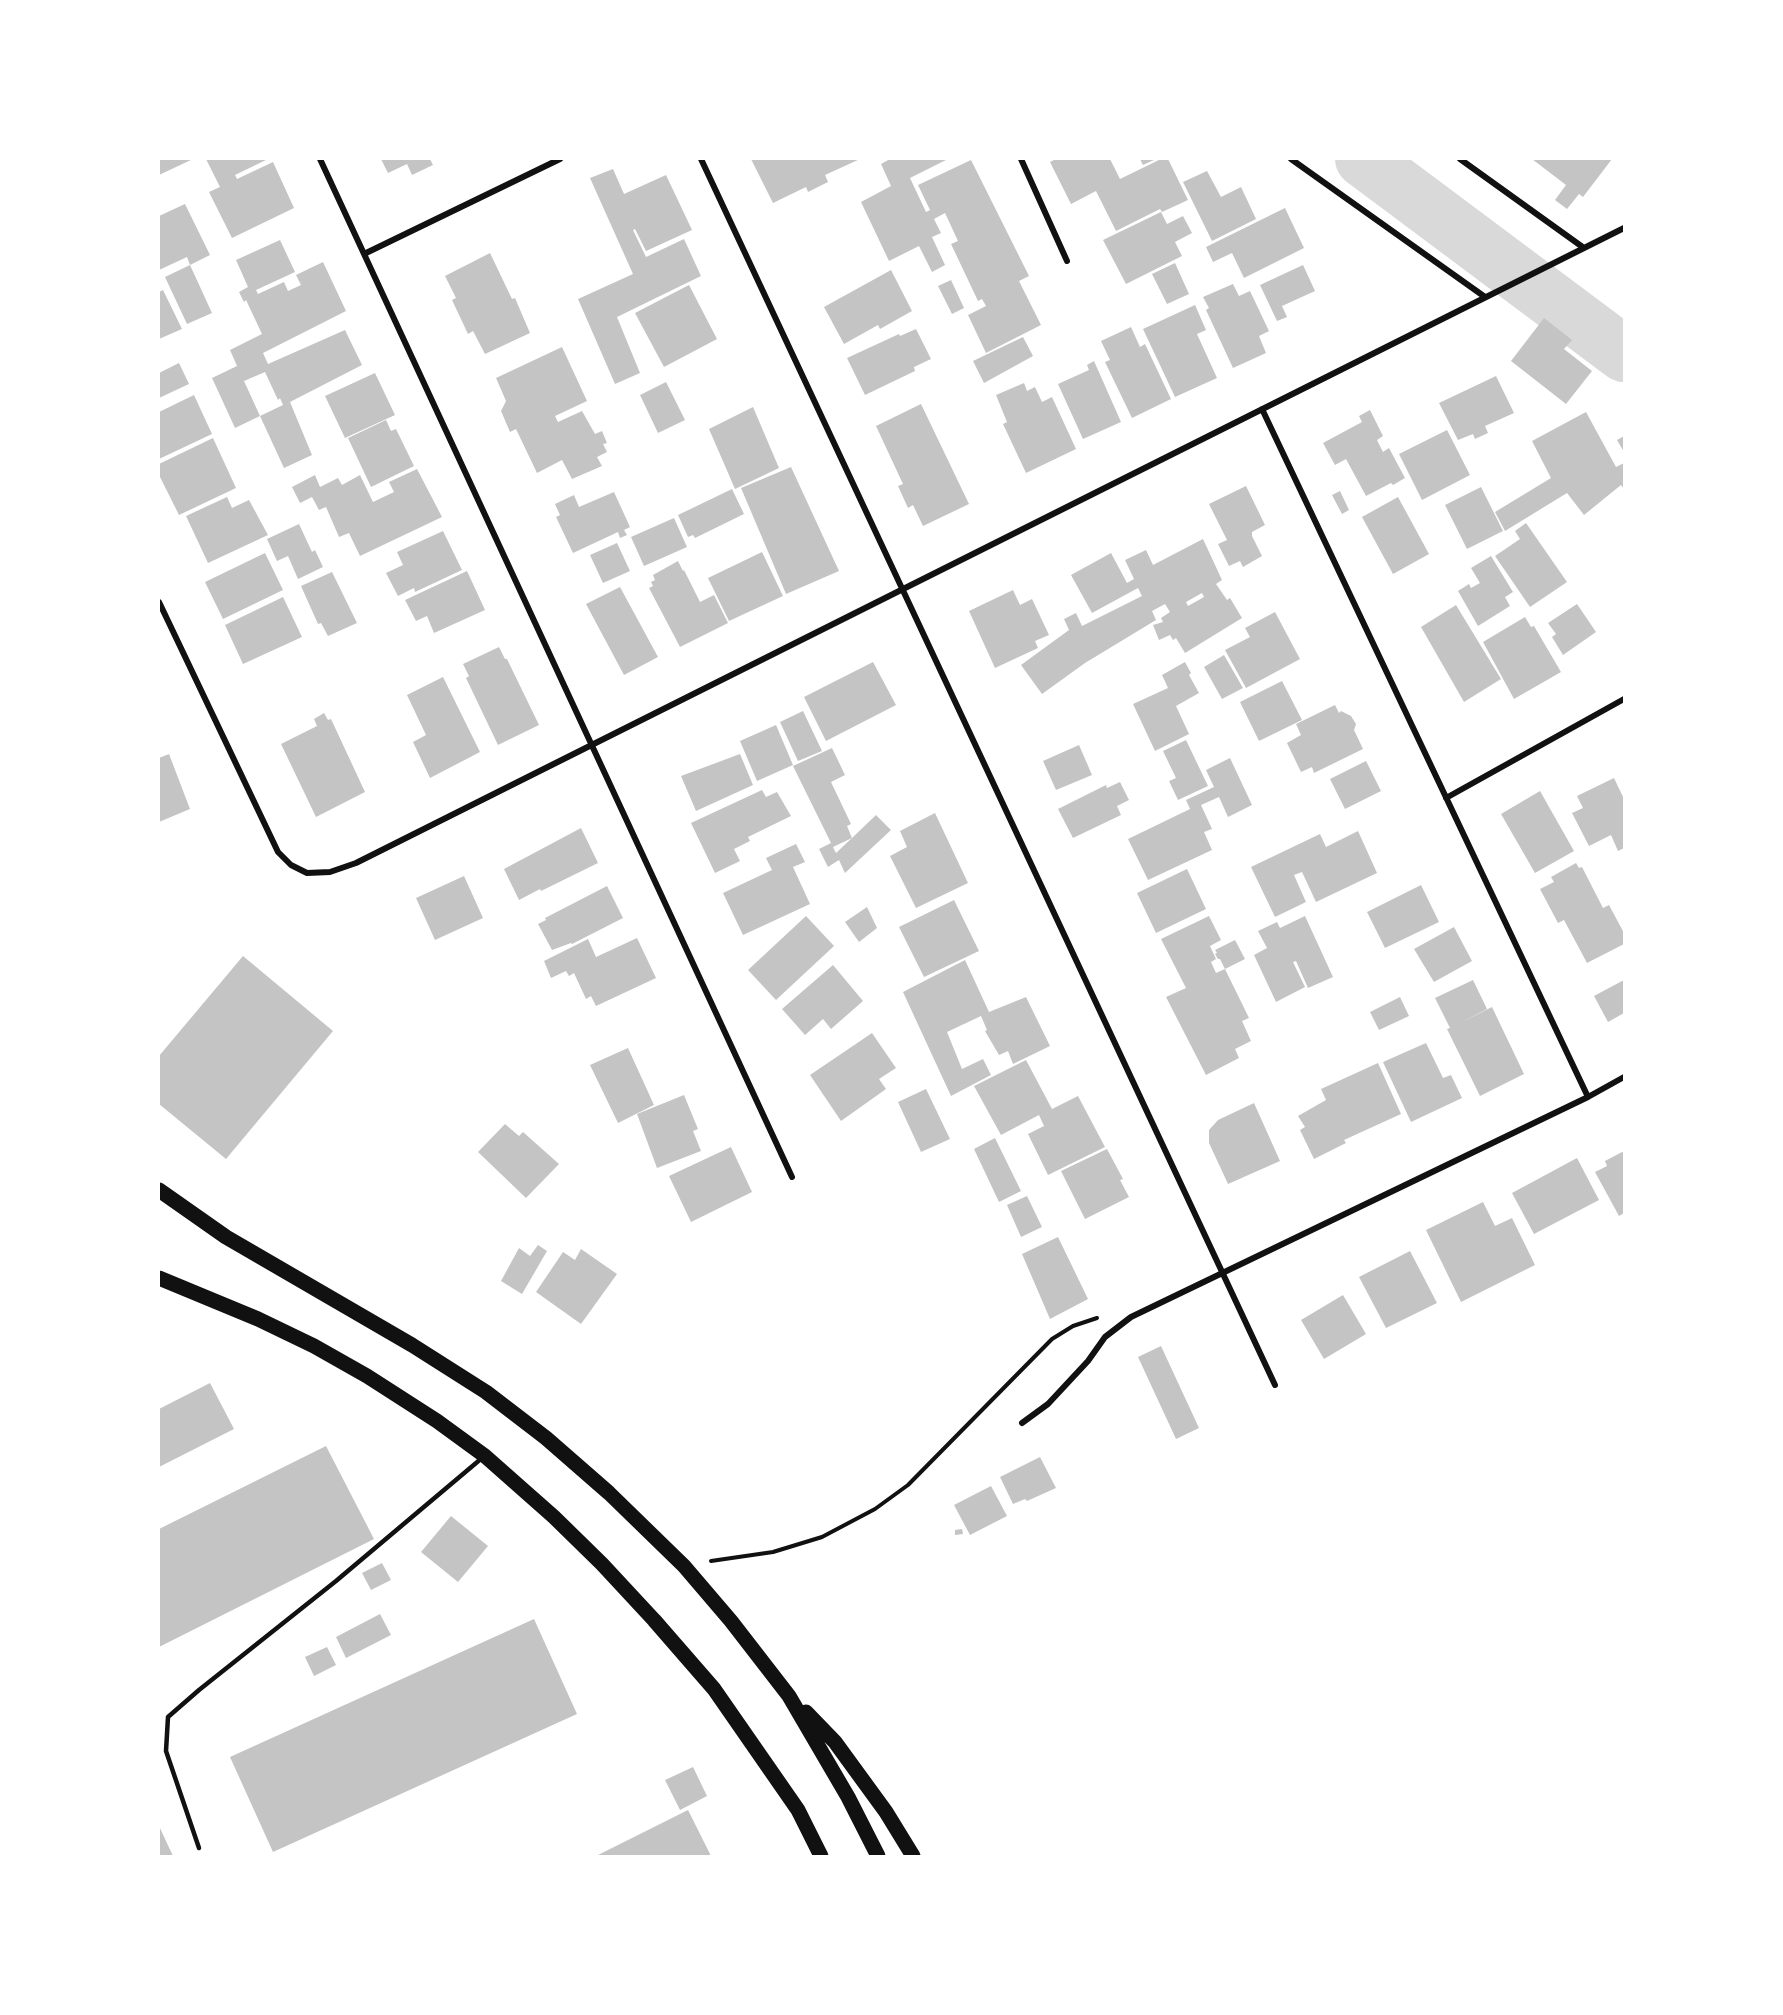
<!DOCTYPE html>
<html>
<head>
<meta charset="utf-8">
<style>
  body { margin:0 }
  #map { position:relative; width:1783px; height:2015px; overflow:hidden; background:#fff; font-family:"Golos Text",sans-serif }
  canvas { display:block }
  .frame { position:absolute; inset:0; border:160px solid #fff; pointer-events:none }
</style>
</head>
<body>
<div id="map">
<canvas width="1783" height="2015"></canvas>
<div class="frame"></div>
</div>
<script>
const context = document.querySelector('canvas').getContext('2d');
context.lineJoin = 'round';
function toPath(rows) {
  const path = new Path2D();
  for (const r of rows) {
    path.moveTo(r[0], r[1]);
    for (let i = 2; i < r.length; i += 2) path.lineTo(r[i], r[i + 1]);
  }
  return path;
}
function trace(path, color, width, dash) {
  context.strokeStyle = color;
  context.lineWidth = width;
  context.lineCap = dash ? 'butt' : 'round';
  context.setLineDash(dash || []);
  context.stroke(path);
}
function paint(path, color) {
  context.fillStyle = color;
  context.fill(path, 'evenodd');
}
const river = toPath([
  [1363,159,1624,354]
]);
const building = toPath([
  [159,159,193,159,159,175],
  [206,159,268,159,235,175,237,179,273,162,294,208,232,238,209,192,220,187],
  [381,159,430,159,433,165,412,175,407,164,388,173],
  [751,159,860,159,825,175,828,182,808,192,806,187,773,203],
  [890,159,948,159,910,178,926,212,930,210,918,185,971,160,1029,276,1019,281,1041,325,986,353,968,315,986,306,982,299,978,301,951,244,958,241,945,213,934,219,941,233,932,237,945,265,932,272,919,246,889,261,861,202,891,186,881,164],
  [1056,159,1110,159,1120,179,1161,159,1168,159,1188,200,1162,212,1160,209,1116,231,1096,191,1071,204,1050,162],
  [1140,159,1156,159,1143,165],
  [1532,159,1612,159,1583,197,1579,194,1567,209,1555,200,1566,185],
  [613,169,624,194,666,175,692,230,646,251,635,229,633,230,646,257,684,239,701,276,617,317,640,373,615,384,578,299,633,274,590,178],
  [1207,171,1221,197,1241,187,1256,219,1212,241,1183,182],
  [185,204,210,255,190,265,187,257,159,270,159,216],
  [1285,208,1304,248,1244,278,1232,253,1213,262,1206,247],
  [1161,212,1167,224,1183,216,1192,233,1175,242,1182,256,1126,284,1103,240],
  [280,240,295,272,256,290,258,294,284,282,288,291,301,285,296,275,323,262,346,311,263,353,268,364,345,330,362,365,290,402,312,455,284,468,260,416,235,428,212,378,237,366,230,350,262,334,246,300,244,302,239,292,248,287,236,260],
  [265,372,278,400,280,398,283,405,260,416,244,381],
  [490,253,512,299,515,298,530,333,485,354,473,331,468,334,452,300,456,298,445,276],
  [1175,263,1189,294,1167,304,1152,274],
  [190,265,212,313,187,324,165,277],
  [1303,265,1315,291,1282,306,1287,317,1277,321,1260,285],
  [891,270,912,311,880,329,878,325,844,344,824,307],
  [951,280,964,308,952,314,938,286],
  [1233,284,1239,296,1250,291,1269,331,1259,336,1266,353,1233,368,1206,310,1209,308,1203,297],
  [689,285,717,339,664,367,635,313],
  [163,290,182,329,159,339,159,292],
  [1195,305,1206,330,1197,334,1217,378,1175,397,1143,329],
  [1544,318,1572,340,1564,349,1592,371,1566,404,1511,361],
  [1131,327,1140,347,1145,344,1171,399,1132,418,1105,362,1110,360,1101,341],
  [916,329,931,359,914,367,915,371,865,395,847,358,899,334,900,336],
  [1023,337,1033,356,984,383,973,361],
  [562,347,587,401,555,416,558,422,582,411,595,434,602,431,607,443,603,444,607,452,597,457,602,466,572,479,562,460,537,473,516,429,510,432,501,411,506,401,496,378],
  [1094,361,1121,422,1083,439,1058,384,1089,370,1087,365],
  [179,363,189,384,159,398,159,373],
  [375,373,395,415,345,438,325,396],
  [1496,376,1514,413,1485,426,1488,433,1475,439,1473,434,1458,440,1439,403],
  [666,382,685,420,658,433,640,395],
  [1024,383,1027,391,1035,387,1042,402,1052,397,1076,449,1026,473,1003,424,1007,422,996,395],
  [194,395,212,434,159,459,159,412],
  [921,404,969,504,923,526,913,505,908,508,898,486,903,484,876,426],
  [753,407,779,468,735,489,709,429],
  [1370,410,1383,436,1377,440,1383,452,1389,448,1405,478,1393,485,1391,483,1366,496,1346,459,1335,465,1323,443,1362,422,1359,416],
  [1586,412,1616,467,1624,463,1624,489,1621,485,1584,515,1567,493,1505,531,1495,512,1551,478,1532,441],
  [386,420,391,431,396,429,414,466,371,487,348,438],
  [1447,430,1470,475,1422,500,1399,454],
  [1624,436,1624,452,1617,440],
  [213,438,236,488,179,515,159,475,159,464],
  [791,467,839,571,786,594,741,488],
  [417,469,442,517,360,556,349,533,339,537,326,507,319,510,312,497,300,503,292,487,315,475,320,487,338,478,342,485,360,475,373,502,394,492,389,482],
  [1246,486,1265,525,1252,532,1252,536,1262,556,1243,567,1240,561,1229,566,1218,544,1227,540,1209,504],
  [1481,487,1503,531,1467,549,1445,505],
  [732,489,744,514,695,538,693,535,688,537,678,515],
  [1340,491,1349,510,1342,514,1332,495],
  [614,492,630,527,624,530,627,535,620,538,618,532,573,553,556,517,560,515,555,504,574,495,579,507],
  [227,497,232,508,249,500,268,535,208,563,186,516],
  [1398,497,1429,554,1393,574,1362,517],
  [674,518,687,547,644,566,631,537],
  [1526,523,1567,582,1530,607,1495,556,1520,539,1515,531],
  [299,524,312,552,315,550,323,567,298,579,288,556,277,561,267,539],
  [443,531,462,570,415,592,414,588,398,596,386,573,403,565,397,552],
  [1203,539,1222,580,1216,584,1227,600,1230,598,1242,618,1185,653,1176,638,1173,640,1170,635,1159,640,1153,625,1163,622,1161,618,1170,612,1165,604,1152,611,1156,620,1085,663,1042,694,1021,665,1069,630,1064,619,1076,613,1082,626,1142,596,1138,588,1092,613,1071,575,1111,553,1127,583,1134,579,1125,560,1146,550,1153,565],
  [1202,593,1204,597,1188,606,1186,602],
  [617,543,630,571,603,583,590,555],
  [762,552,783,596,729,621,708,578],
  [265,553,283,590,223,619,205,582],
  [1491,556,1513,592,1505,597,1510,606,1478,626,1458,591,1469,584,1471,588,1480,583,1471,568],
  [678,561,683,571,684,570,700,602,714,595,728,623,680,647,649,588,653,586,651,582,655,580,653,575],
  [467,571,485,610,434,633,427,616,416,621,405,600],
  [332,572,357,623,328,636,321,623,318,624,301,586],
  [620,587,658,657,624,675,586,604],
  [1013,590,1020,605,1032,599,1049,635,1035,641,1038,648,995,668,969,611],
  [283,597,302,637,243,664,225,625],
  [1577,604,1596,632,1563,655,1552,637,1556,634,1548,623],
  [1456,605,1501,679,1464,702,1421,627],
  [1275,612,1300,659,1246,688,1225,650,1250,637,1245,628],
  [1525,617,1531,627,1534,626,1561,672,1514,699,1483,642],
  [499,647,505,659,507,659,539,725,498,745,466,678,469,676,463,664],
  [1224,655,1243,688,1222,699,1204,667],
  [873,662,896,705,826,741,804,697],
  [1185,662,1191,673,1189,675,1199,693,1176,706,1189,734,1155,751,1133,704,1168,688,1162,675],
  [443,677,480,752,430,778,413,742,426,735,407,695],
  [1282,681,1302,720,1259,741,1240,702],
  [1335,705,1339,713,1341,711,1351,716,1356,724,1354,730,1363,749,1314,773,1312,767,1301,772,1287,743,1301,735,1296,724],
  [803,711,822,751,798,761,780,722],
  [324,713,328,720,331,719,365,792,316,817,281,744,317,726,314,719],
  [776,725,793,765,757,781,740,741],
  [1186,740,1208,786,1178,800,1169,781,1176,778,1163,751],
  [1079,745,1092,775,1056,790,1043,761],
  [832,748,845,775,831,782,851,824,847,826,852,838,876,815,891,830,845,873,839,860,828,867,819,849,831,843,793,766],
  [852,838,836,853,833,847],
  [169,754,190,809,159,822,159,758],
  [740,754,753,785,696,811,681,776],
  [1230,758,1252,805,1228,817,1219,797,1201,805,1212,829,1204,832,1212,850,1148,880,1128,839,1190,809,1186,800,1214,787,1206,770],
  [1366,761,1381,791,1345,809,1330,779],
  [1614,778,1624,799,1624,848,1618,851,1611,835,1589,846,1572,813,1583,808,1577,796],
  [1120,782,1129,800,1117,806,1121,815,1073,838,1058,809,1106,785,1107,788],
  [762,790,766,797,777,792,791,816,748,837,750,841,734,849,740,861,715,873,691,823],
  [1540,791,1574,851,1535,873,1501,814],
  [935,813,968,883,916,908,890,856,907,847,900,831],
  [581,828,598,863,541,891,540,889,519,900,504,869],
  [1358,831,1377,873,1316,902,1302,872,1294,875,1306,902,1275,917,1251,867,1320,834,1326,847],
  [796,844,805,862,793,867,810,904,743,935,723,893,772,870,766,858],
  [1576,863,1579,868,1582,867,1603,908,1609,905,1624,933,1624,944,1587,963,1564,920,1558,923,1540,889,1554,882,1551,877],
  [1187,869,1206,909,1156,933,1137,893],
  [464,876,483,918,435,940,416,898],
  [1421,885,1439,922,1385,948,1367,912],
  [607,886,623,918,572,944,571,943,552,950,538,924,546,920,545,918],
  [954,900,979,951,924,977,899,927],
  [867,907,877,928,859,942,845,922],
  [806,916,834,946,776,1000,748,970],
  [1209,916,1221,940,1210,946,1216,959,1211,962,1216,973,1225,969,1249,1018,1242,1021,1251,1041,1235,1049,1239,1058,1206,1075,1166,997,1186,988,1161,939],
  [1305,916,1333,977,1308,988,1296,961,1293,962,1305,987,1276,1002,1254,955,1267,948,1258,931,1277,922,1280,928],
  [1454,927,1472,961,1434,982,1414,949],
  [637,938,656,978,596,1006,591,996,586,999,574,973,569,976,566,971,551,978,544,961,588,939,596,957],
  [1235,940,1245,959,1225,969,1220,959,1218,959,1215,954,1217,953,1215,950],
  [243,956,333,1031,226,1159,159,1104,159,1056],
  [965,960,989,1012,1026,997,1050,1046,1013,1064,1008,1051,999,1055,985,1031,987,1030,981,1016,947,1032,962,1069,983,1059,991,1075,951,1096,903,992],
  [833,965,863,1001,831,1029,823,1019,805,1035,782,1009],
  [1473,980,1487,1009,1458,1024,1492,1007,1524,1074,1480,1096,1447,1029,1450,1028,1435,998],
  [1624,980,1624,1013,1608,1022,1594,996],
  [1400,997,1409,1016,1379,1030,1370,1012],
  [872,1033,896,1068,879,1079,886,1089,841,1121,810,1075],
  [1426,1043,1443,1078,1451,1075,1462,1098,1411,1122,1383,1062],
  [628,1048,654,1105,618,1123,590,1065],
  [1026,1060,1052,1109,1078,1096,1105,1147,1048,1175,1028,1134,1044,1126,1039,1115,1001,1135,974,1086],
  [1378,1063,1401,1114,1344,1140,1346,1143,1314,1159,1300,1130,1305,1127,1298,1116,1326,1100,1321,1089],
  [926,1089,950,1139,921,1152,898,1102],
  [684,1095,698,1129,693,1131,701,1151,657,1168,637,1114],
  [1254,1103,1280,1161,1228,1184,1209,1143,1209,1130,1218,1120],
  [505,1124,519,1136,523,1132,559,1164,526,1198,478,1152],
  [995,1138,1021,1191,999,1202,974,1149],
  [731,1147,752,1192,691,1222,669,1176],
  [1107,1149,1123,1179,1120,1180,1129,1197,1085,1219,1061,1171],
  [1624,1151,1624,1213,1619,1216,1595,1172,1607,1166,1605,1161],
  [1577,1158,1599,1200,1534,1234,1512,1193],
  [1027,1196,1042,1227,1021,1237,1007,1205],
  [1483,1202,1495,1226,1512,1218,1535,1265,1461,1302,1426,1230],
  [1058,1237,1088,1299,1050,1319,1022,1254],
  [538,1245,547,1251,522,1294,501,1281,519,1248,530,1256],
  [581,1249,617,1274,581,1324,536,1292,563,1252,575,1260],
  [1410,1251,1437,1303,1386,1328,1359,1277],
  [1343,1295,1366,1334,1324,1359,1301,1320],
  [1161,1346,1199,1428,1176,1439,1138,1357],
  [210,1383,234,1429,159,1467,159,1409],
  [326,1446,374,1539,159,1647,159,1529],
  [1040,1457,1056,1488,1027,1501,1025,1499,1013,1504,1000,1477],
  [991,1486,1007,1516,970,1535,954,1505],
  [451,1516,488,1546,458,1582,421,1552],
  [962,1529,963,1534,955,1535,955,1530],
  [382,1563,391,1580,371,1590,362,1573],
  [380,1614,391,1635,346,1658,336,1637],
  [534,1619,577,1714,273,1852,230,1757],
  [327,1647,336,1665,314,1676,305,1657],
  [693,1767,707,1796,680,1810,665,1780],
  [688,1810,711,1856,596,1856],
  [159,1826,173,1856,159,1856]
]);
const path = toPath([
  [711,1561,773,1552,822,1537,875,1509,908,1485,1052,1339,1073,1326,1097,1318]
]);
const service = toPath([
  [199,1848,166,1751,168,1717,199,1690,336,1581,482,1458]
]);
const minor = toPath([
  [320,159,792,1177],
  [701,159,1275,1385],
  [1021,159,1067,261],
  [1291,159,1485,297],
  [1460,159,1584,248],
  [364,254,560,159],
  [1262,409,1588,1097],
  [159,602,278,852,291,865,307,873,330,872,356,863,1624,228],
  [1446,798,1624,699],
  [1022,1423,1048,1404,1088,1361,1105,1337,1131,1317,1588,1097,1624,1077]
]);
const primary = toPath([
  [159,1190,226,1237,412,1345,486,1392,546,1438,609,1493,684,1566,731,1621,789,1696,848,1797,878,1856],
  [159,1278,258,1319,314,1346,367,1376,437,1421,485,1456,554,1517,602,1564,654,1620,714,1689,798,1810,821,1856],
  [806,1712,835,1742,886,1812,913,1856]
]);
trace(river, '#d9d9d9', 56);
paint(building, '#c4c4c4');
trace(path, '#111', 4);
trace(service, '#111', 4.5);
trace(minor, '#111', 6);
trace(primary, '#111', 15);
</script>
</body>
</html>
